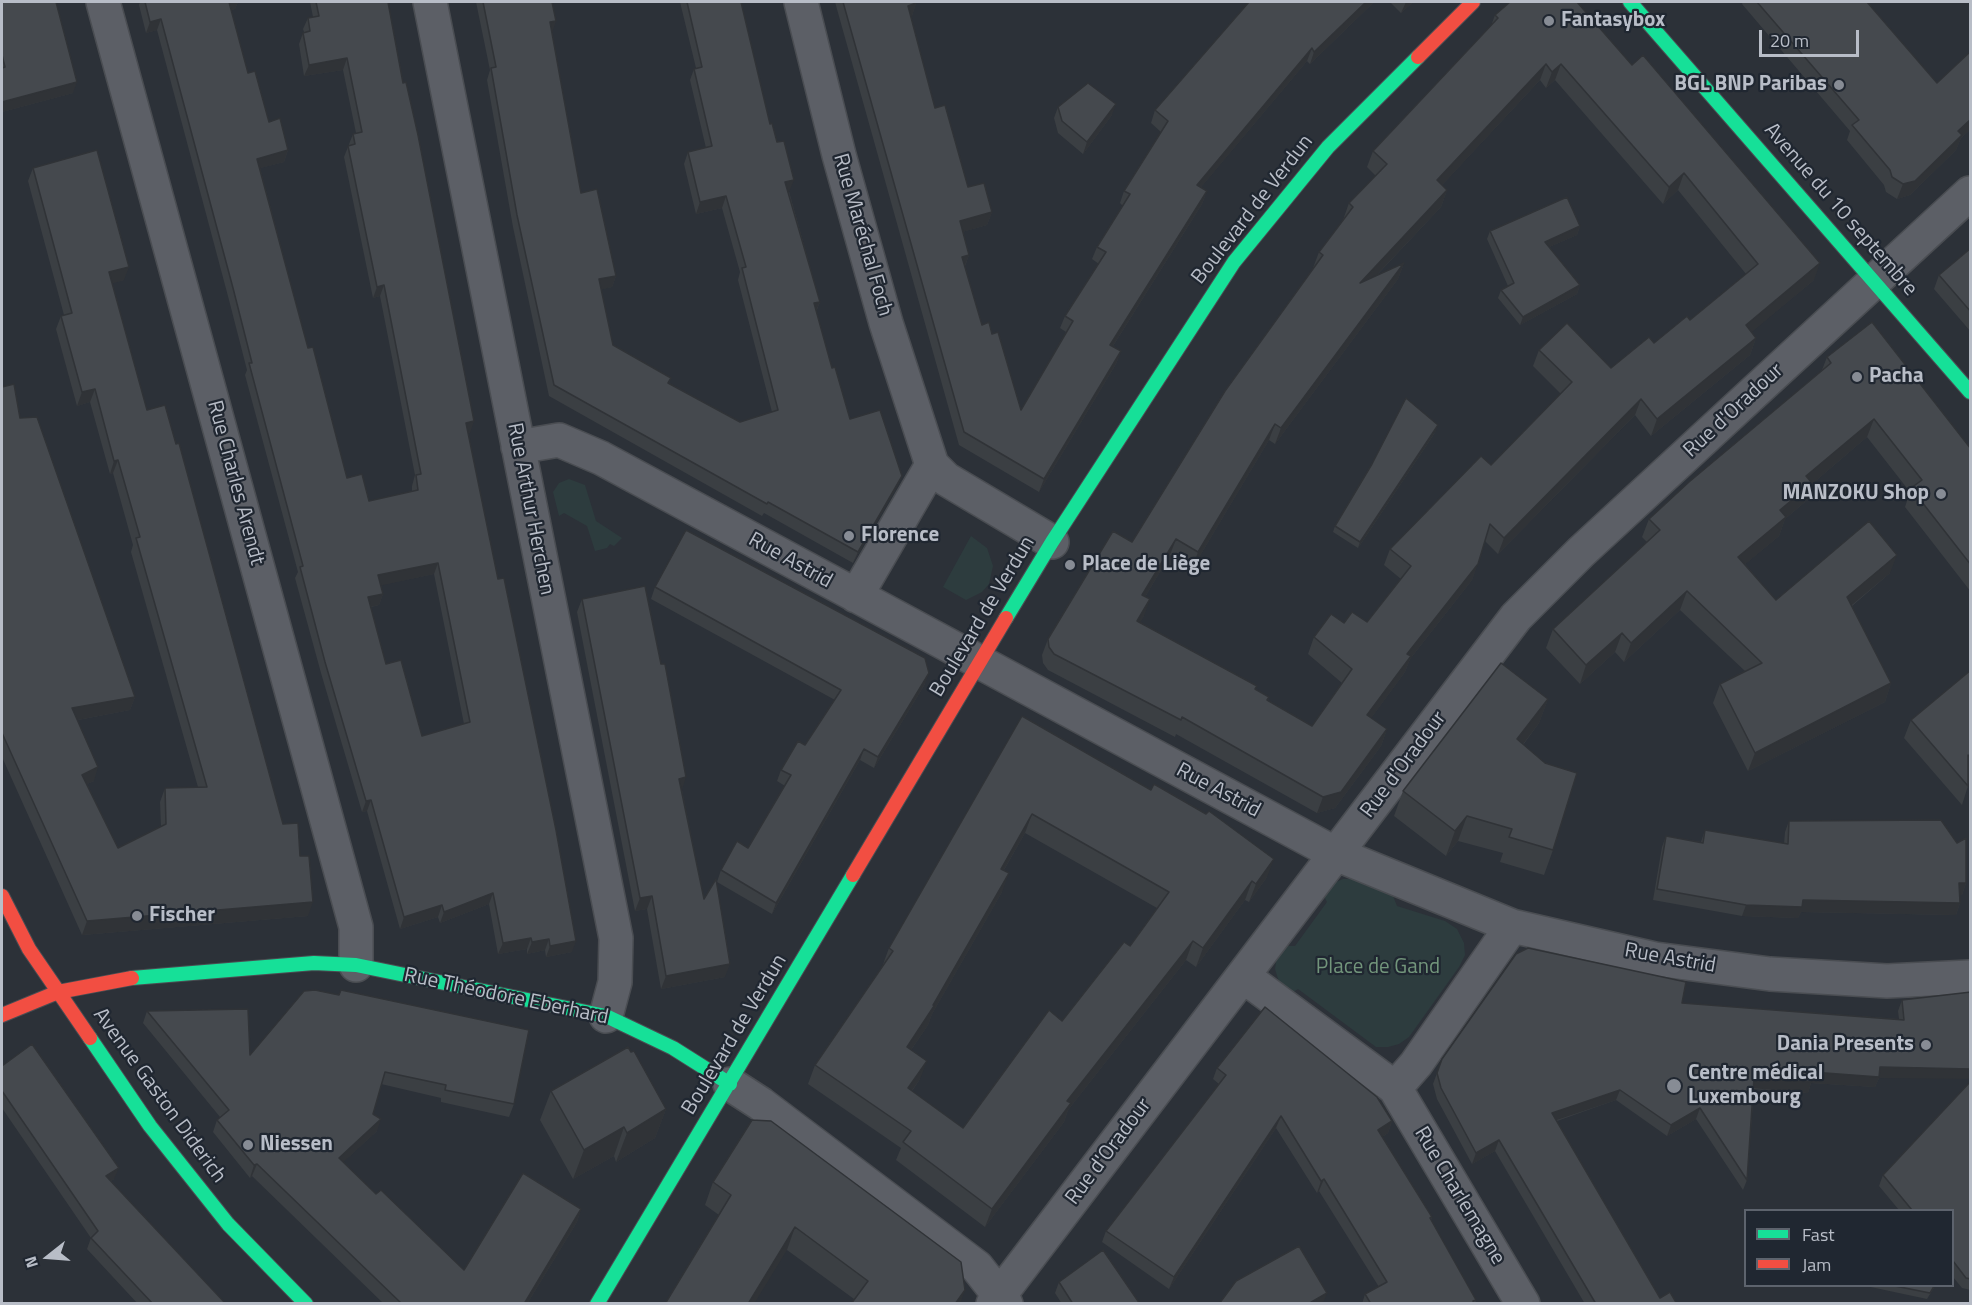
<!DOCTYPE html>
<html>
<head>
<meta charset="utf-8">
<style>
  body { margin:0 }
  #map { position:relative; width:1972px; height:1305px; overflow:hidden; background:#2c3138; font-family:"Titillium Web",sans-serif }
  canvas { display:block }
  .frame { position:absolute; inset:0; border:3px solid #b8bdc7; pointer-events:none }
  .legend { position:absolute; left:1744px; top:1209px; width:210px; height:78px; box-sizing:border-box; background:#202731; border:2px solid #5d636d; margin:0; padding:8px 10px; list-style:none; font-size:18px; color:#b8bdc7 }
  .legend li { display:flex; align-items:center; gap:12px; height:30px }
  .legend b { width:30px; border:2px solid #5d636d }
  .north { position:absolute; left:18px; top:1227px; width:60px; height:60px; -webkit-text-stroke:4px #202731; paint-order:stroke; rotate:253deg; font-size:16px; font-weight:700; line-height:24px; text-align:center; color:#b8bdc7 }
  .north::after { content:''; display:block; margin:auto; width:21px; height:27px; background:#b8bdc7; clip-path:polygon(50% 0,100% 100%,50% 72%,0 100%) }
  .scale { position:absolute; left:1759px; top:30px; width:100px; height:27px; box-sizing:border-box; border:3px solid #b8bdc7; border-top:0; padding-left:8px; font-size:18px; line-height:21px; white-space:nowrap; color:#b8bdc7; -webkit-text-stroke:4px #202731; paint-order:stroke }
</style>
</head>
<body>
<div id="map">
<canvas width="1972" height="1305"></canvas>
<div class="frame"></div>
<ul class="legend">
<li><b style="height:8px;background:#16e098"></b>Fast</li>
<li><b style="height:8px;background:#f24e42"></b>Jam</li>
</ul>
<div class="north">N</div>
<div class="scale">20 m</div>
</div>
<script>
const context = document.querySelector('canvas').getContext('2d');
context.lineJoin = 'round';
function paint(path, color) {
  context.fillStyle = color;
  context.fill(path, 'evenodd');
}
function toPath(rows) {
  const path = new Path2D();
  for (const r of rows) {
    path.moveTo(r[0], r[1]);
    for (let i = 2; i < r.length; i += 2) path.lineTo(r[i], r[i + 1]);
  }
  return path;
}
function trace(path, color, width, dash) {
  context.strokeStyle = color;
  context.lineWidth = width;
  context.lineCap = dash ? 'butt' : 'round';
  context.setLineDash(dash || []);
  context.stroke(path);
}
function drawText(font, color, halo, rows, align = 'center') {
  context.font = font + ' "Titillium Web",sans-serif';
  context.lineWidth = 4.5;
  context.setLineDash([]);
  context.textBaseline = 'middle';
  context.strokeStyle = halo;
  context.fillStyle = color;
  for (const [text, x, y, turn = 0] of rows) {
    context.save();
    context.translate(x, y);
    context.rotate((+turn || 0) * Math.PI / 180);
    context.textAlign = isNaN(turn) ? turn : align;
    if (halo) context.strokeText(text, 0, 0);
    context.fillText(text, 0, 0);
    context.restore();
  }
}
const green = toPath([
  [569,479,585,485,596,521,622,538,614,546,610,544,607,548,595,551,587,526,564,513,559,516,553,492,559,483],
  [971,536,987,548,993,566,989,584,982,592,966,600,943,587],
  [1343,879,1357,879,1391,891,1397,906,1445,921,1457,929,1464,943,1465,955,1459,967,1409,1037,1399,1044,1388,1047,1376,1047,1298,989,1293,992,1279,982,1275,969,1277,956,1284,946,1295,946,1327,902,1324,896,1332,884]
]);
const street = toPath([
  [103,2,356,927,356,965],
  [430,2,616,938,615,982,606,1016],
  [801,2,839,155,886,323,932,465,946,479,1052,542],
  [518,447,559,440,601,458,1336,854,1512,926,1655,959,1770,974,1887,981,1970,977],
  [856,596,932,465],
  [1243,976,1395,1088,1523,1304],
  [730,1084,761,1104,977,1267,1006,1304],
  [1395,1088,1416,1064,1512,926],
  [993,1304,1516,617,1581,552,1970,193]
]);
const fast = toPath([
  [1630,2,1970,392],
  [1006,618,1052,542,1234,262,1328,147,1418,57],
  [132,978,314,963,356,965,606,1016,673,1048,730,1084],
  [90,1038,150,1126,228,1224,306,1304],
  [597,1304,853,875]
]);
const jam = toPath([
  [1418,57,1473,2],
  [853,875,1006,618],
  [2,896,29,949,90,1038],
  [2,1015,58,992,132,978]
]);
const wall = toPath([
  [2,2,73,93,2,112],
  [140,2,238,2,235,9,231,10,248,73,269,122,288,150,284,162,260,168,308,348,347,478,369,501,412,491,412,486,415,475,380,296,373,298,344,157,353,134,356,133,343,70,304,76,299,44,303,33,304,32,303,29,308,18,313,17,310,2,388,2,470,433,468,433,572,952,546,957,545,950,527,954,527,949,498,954,489,904,440,923,438,917,400,929,367,811,362,812,321,673,295,578,298,572,245,375,247,370,229,300,157,30,146,33,139,5],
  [434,574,464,724,422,736,386,664,371,607,379,605,383,594,381,585],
  [476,2,552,2,552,33,581,193,616,276,612,287,601,289,613,345,671,378,669,383,740,422,772,412,738,280,740,272,722,208,696,214,684,164,688,152,706,148,690,80,694,69,696,68,680,2,741,2,770,124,820,302,816,312,832,368,850,419,902,476,897,487,853,563,764,513,762,516,549,396,513,227,487,80,490,70],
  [835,2,916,2,916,3,912,16,910,17,935,108,968,187,992,212,987,225,962,232,969,255,965,266,982,325,992,334,1021,410,1066,332,1060,328,1065,316,1099,264,1092,259,1097,247,1123,206,1120,203,1124,191,1161,132,1151,123,1155,110,1374,2,1310,64,1307,61,1201,187,1207,191,1202,204,1113,346,1121,351,1116,364,1039,492,959,445],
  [1390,2,1413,2,1401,13],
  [1510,2,1814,280,1751,332,1756,338,1750,355,1651,436,1635,415,1498,554,1485,541,1472,580,1410,659,1405,672,1371,718,1387,729,1381,746,1335,808,1317,813,1176,734,1175,737,1048,670,1043,663,1042,655,1048,639,1132,542,1313,268,1319,252,1343,220,1349,203,1376,176,1367,167,1373,151,1491,26,1495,15],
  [1540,80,1546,88,1555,80,1663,204,1678,190,1746,274,1690,320,1654,343,1611,368,1539,350,1533,366,1561,394,1491,465,1390,549,1384,565,1401,579,1367,622,1344,623,1314,637,1308,654,1342,683,1312,726,1268,701,1269,697,1139,623,1144,616,1145,597,1170,555,1192,569,1269,440,1275,444,1398,279,1404,263,1377,275,1441,207,1447,190,1442,185],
  [1743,2,1867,2,1937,83,1970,52,1971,50,1971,129,1961,138,1956,150,1910,195,1897,199,1886,192,1884,185,1847,140,1850,131,1742,4],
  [1058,107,1112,115,1083,154,1058,133,1054,118],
  [33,168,124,280,112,283,147,410,283,824,300,856,308,916,82,935,2,757,2,387,20,418,135,697,130,710,78,720,94,781,87,784,118,848,161,827,160,802,165,788,198,787,131,552,133,545,113,473,110,474,90,402,77,406,56,329,61,316,64,315,28,181],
  [1580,226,1577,235,1549,247,1580,285,1577,294,1520,325,1498,298,1501,290,1508,286,1487,239,1490,231],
  [1971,248,1971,332,1934,289,1939,275],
  [1827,357,1971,449,1971,592,1905,507,1910,492,1867,437,1812,484,1805,502,1785,519,1779,536,1745,564,1776,600,1890,573,1852,606,1891,683,1885,702,1748,771,1713,703,1720,684,1745,671,1680,610,1624,662,1615,652,1580,684,1546,648,1553,629,1647,542,1642,537,1649,519,1822,370],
  [1436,431,1358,548,1333,532,1335,526],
  [655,587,925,684,874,768,860,760,772,914,717,882,721,870,748,848,785,786,777,781,781,770,805,745,835,700,651,599],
  [582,599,682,790,704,899,725,977,661,989,647,909,635,911,577,612],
  [1971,670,1971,782,1968,784,1968,786,1962,805,1904,738,1911,720],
  [1548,699,1539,723,1523,745,1553,850,1544,875,1500,862,1503,853,1458,841,1446,856,1394,816,1403,791],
  [1022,716,1267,877,1249,902,1245,900,1196,967,1186,960,1068,1110,1064,1122,985,1227,896,1160,901,1148,808,1084,815,1065,882,967,889,948],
  [1025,833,1157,908,1130,946,963,1128,912,1091,920,1079,911,1050,928,1025,932,1014,1002,892,1004,870],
  [1789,821,1966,883,1962,895,1959,895,1960,903,1956,915,1801,912,1798,918,1742,916,1653,900,1662,847,1666,836,1701,842,1705,830,1784,844,1785,832],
  [315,990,514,1104,509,1117,441,1102,441,1098,381,1084,373,1114,377,1131,343,1162,376,1194,464,1270,581,1209,577,1222,527,1304,384,1304,252,1176,250,1178,213,1132,217,1120,220,1117,143,1023,147,1011,250,1055],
  [1971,992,1879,1078,1875,1087,1811,1083,1808,1093,1754,1089,1747,1180,1743,1190,1696,1119,1667,1136,1616,1100,1557,1121,1660,1298,1677,1304,1585,1304,1495,1151,1472,1164,1437,1099,1433,1084,1442,1059,1682,1003,1899,1019,1898,1011,1902,1000],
  [2,1066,114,1179,111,1181,226,1304,138,1304,87,1249,91,1238,2,1108],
  [1217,1068,1392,1121,1388,1133,1382,1137,1432,1217,1431,1220,1476,1300,1475,1304,1362,1304,1365,1294,1379,1287,1319,1191,1317,1193,1276,1128,1169,1289,1102,1242,1106,1231,1219,1084,1213,1079],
  [1971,1081,1971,1290,1962,1288,1953,1277,1953,1210,1899,1210,1879,1186,1883,1175],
  [551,1091,666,1109,655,1138,616,1162,614,1156,573,1179,540,1120],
  [713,1182,961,1262,854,1299,787,1250,719,1215,705,1205],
  [1059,1282,1140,1304,1062,1304,1055,1293],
  [1866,1286,1935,1286,1927,1299]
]);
const shadedWall = toPath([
  [229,2,238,2,235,9,225,12],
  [1366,2,1374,2,1310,64,1314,52],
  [1406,2,1413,2,1401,13],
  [916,3,912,16,903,19,908,6],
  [161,19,157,30,146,33,150,22],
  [556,21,552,33,550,22],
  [1312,48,1307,61,1192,198,1197,185],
  [347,58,343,70,304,76,309,65],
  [1546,64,1540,80,1431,197,1437,180],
  [1561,64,1555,80,1546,88,1552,72],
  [77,82,73,93,2,112,2,102],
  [1116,104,1112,115,1083,154,1087,142],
  [1971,119,1971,129,1961,138,1956,150,1910,195,1897,199,1903,184],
  [288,150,284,162,253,170,257,159],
  [1684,173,1678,190,1663,204,1669,187],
  [794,180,789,192,781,194,785,182],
  [1447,190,1441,207,1354,299,1360,283],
  [1207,191,1202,204,1106,357,1110,345],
  [726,196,722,208,696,214,700,202],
  [992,212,987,225,955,234,960,221],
  [1580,226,1577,235,1542,250,1545,242],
  [969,255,964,268,962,257],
  [1404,263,1398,279,1275,444,1281,428],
  [1820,263,1814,280,1740,342,1746,325],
  [129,267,124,280,104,286,109,272],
  [616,276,612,287,595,291,599,279],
  [384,285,380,296,373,298,377,287],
  [1580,285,1577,294,1520,325,1523,317],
  [820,302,815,313,814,303],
  [1756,338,1750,355,1651,436,1657,419],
  [1121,351,1116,364,1039,492,1044,479],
  [95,389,90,402,77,406,82,392],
  [1641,399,1635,415,1498,554,1504,538],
  [1874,419,1867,437,1812,484,1805,502,1785,519,1779,536,1731,576,1738,557,1780,510,1806,476],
  [474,421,470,433,462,434,466,423],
  [1275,424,1269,440,1192,569,1198,552],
  [1438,425,1436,431,1358,548,1360,542],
  [118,460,113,473,110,474,114,461],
  [902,476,897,487,853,563,858,552],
  [1176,539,1170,555,1136,612,1142,595],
  [1897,555,1890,573,1840,615,1847,597],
  [438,563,434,574,374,587,378,575],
  [1478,564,1472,580,1410,659,1405,672,1361,732,1367,715,1407,654],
  [1687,591,1680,610,1624,662,1631,643],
  [383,594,379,605,364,608,368,597],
  [1150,599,1144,616,1131,638,1137,621],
  [1622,633,1615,652,1580,684,1586,665],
  [929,673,925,684,874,768,878,757],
  [1891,683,1885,702,1748,771,1755,753],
  [135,697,130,710,67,722,72,708],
  [1548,699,1539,723,1508,764,1517,739],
  [1387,729,1381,746,1335,808,1317,813,1323,797],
  [864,749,860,760,772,914,776,903],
  [98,767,94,781,78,788,82,775],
  [686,777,682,790,679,779],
  [371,800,367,811,362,812,366,801],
  [1032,814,1025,833,994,887,1001,869],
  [1467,816,1458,841,1446,856,1455,831],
  [1274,859,1267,877,1249,902,1256,884],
  [1009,873,1002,892,932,1014,928,1025,900,1066,907,1047,933,1005],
  [1252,881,1245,900,1196,967,1203,948],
  [1959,883,1966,883,1962,895,1955,895],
  [493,893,489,904,440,923,444,912],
  [652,896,647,909,635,911,640,898],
  [1803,900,1960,903,1956,915,1801,912,1798,918,1742,916,1746,905],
  [313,902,308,916,82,935,87,921],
  [442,905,438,917,400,929,404,917],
  [531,938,527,949,498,954,503,943],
  [549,939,545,950,527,954,532,942],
  [576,941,572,952,546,957,550,946],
  [1193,941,1186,960,1068,1110,1064,1122,985,1227,992,1209,1067,1101],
  [730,964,725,977,661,989,666,976],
  [927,1061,920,1079,901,1106,908,1088],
  [1880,1067,1971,1069,1971,1079,1879,1078,1875,1087,1811,1083,1808,1093,1751,1088,1754,1078,1812,1072],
  [1620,1090,1616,1100,1548,1123,1552,1113],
  [1700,1108,1696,1119,1667,1136,1671,1125],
  [666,1109,655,1138,616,1162,627,1133],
  [1281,1116,1276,1128,1169,1289,1174,1277],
  [381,1119,377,1131,334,1171,339,1158],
  [1392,1121,1388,1133,1374,1142,1378,1130],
  [624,1127,614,1156,573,1179,584,1150],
  [1499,1140,1495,1151,1472,1164,1476,1153],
  [257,1164,252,1176,250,1178,254,1165],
  [119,1168,114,1179,102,1187,106,1176],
  [1324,1179,1319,1191,1317,1193,1321,1181],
  [581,1209,577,1222,527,1304,524,1304],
  [795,1227,787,1250,754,1304,748,1304],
  [965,1290,960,1304,955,1304],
  [1327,1293,1324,1301,1320,1304,1308,1304]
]);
const building = toPath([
  [2,2,56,2,77,82,2,102,2,68,5,67,2,55,2,2],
  [145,2,229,2,248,73,255,71,269,122,280,118,288,150,257,159,308,348,313,347,347,478,362,474,369,501,418,490,416,475,421,474,384,285,377,287,348,146,355,144,353,134,362,132,347,58,309,65,303,33,310,31,308,18,319,16,316,2,388,2,403,83,406,82,418,135,474,421,466,423,498,579,504,578,556,830,576,941,550,946,549,939,532,942,531,938,503,943,493,893,444,912,442,905,404,917,371,800,366,801,325,662,300,567,303,566,249,363,252,363,233,288,161,19,150,22,145,2],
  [438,563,470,722,422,736,401,660,386,664,368,597,383,594,378,575,438,563],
  [483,2,552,2,556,21,550,22,581,193,597,189,616,276,599,279,613,345,671,378,668,383,740,422,778,410,742,268,746,267,726,196,700,202,688,152,712,146,694,69,702,67,687,2,741,2,770,124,772,123,777,142,784,141,794,180,785,182,820,302,814,303,832,368,835,367,850,419,880,410,902,476,858,552,768,502,767,504,554,385,517,215,491,68,496,67,483,2],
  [843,2,916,2,916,3,908,6,935,108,945,105,968,187,984,183,992,212,960,221,969,255,962,257,982,325,989,322,992,334,998,332,1021,410,1073,321,1065,316,1106,252,1097,247,1130,194,1124,191,1168,121,1155,110,1249,2,1366,2,1314,52,1312,48,1197,185,1207,191,1110,345,1121,351,1044,479,964,432,843,2],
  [1510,2,1577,2,1632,65,1643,55,1820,263,1746,325,1756,338,1657,419,1641,399,1504,538,1490,524,1478,564,1407,654,1411,656,1367,715,1387,729,1341,792,1323,797,1182,717,1181,720,1054,654,1049,647,1048,639,1113,531,1132,542,1225,391,1323,255,1319,252,1353,207,1349,203,1387,164,1373,151,1498,18,1495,15,1510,2],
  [1546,64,1552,72,1561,64,1669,187,1684,173,1758,264,1690,320,1687,316,1654,343,1649,337,1611,368,1567,323,1539,350,1572,382,1491,465,1481,456,1390,549,1411,566,1367,622,1352,612,1344,623,1331,614,1314,637,1352,669,1312,726,1267,700,1269,697,1255,689,1257,686,1137,621,1150,599,1142,595,1176,539,1198,552,1275,424,1281,428,1404,263,1360,283,1447,190,1437,180,1546,64],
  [1757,2,1867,2,1937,83,1971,51,1971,119,1958,131,1962,135,1915,181,1903,184,1892,177,1890,170,1852,125,1859,120,1757,2],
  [1088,83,1116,104,1087,142,1062,121,1058,107,1088,83],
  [97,150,129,267,109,272,147,410,165,405,176,444,179,443,283,824,298,823,300,856,309,856,313,902,87,921,2,733,2,387,14,384,20,418,37,417,135,697,72,708,98,767,82,775,118,848,166,824,165,788,207,787,136,538,140,537,118,460,114,461,95,389,82,392,61,316,72,313,33,168,97,150],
  [1567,197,1580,226,1545,242,1580,285,1523,317,1501,290,1514,283,1490,231,1567,197],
  [1971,248,1971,312,1939,275,1971,248],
  [1872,322,1971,449,1971,565,1911,488,1922,480,1874,419,1806,476,1812,483,1780,510,1786,517,1738,557,1776,600,1869,521,1897,555,1847,597,1891,683,1755,753,1720,684,1762,663,1687,591,1631,643,1622,633,1586,665,1553,629,1660,530,1649,519,1689,482,1831,363,1827,357,1872,322],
  [1406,398,1438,425,1360,542,1335,526,1372,464,1406,398],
  [686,530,925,658,929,673,878,757,864,749,776,903,721,870,737,841,748,848,791,775,781,770,798,741,805,745,841,690,655,587,686,530],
  [645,586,661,664,665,664,686,777,679,779,704,899,716,879,730,964,666,976,652,896,640,898,582,599,645,586],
  [1501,663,1548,699,1517,739,1545,763,1577,773,1553,850,1509,837,1512,829,1467,816,1455,831,1403,791,1501,663],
  [1971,670,1971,759,1968,755,1968,786,1911,720,1971,670],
  [1022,716,1151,790,1154,784,1206,814,1209,811,1274,859,1256,884,1252,881,1203,948,1193,941,1067,1101,1071,1103,992,1209,903,1142,911,1131,815,1065,893,951,889,948,1022,716],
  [1032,814,1169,892,1130,946,1124,942,1062,1021,1049,1010,963,1128,908,1088,927,1061,907,1047,934,1006,933,1005,1009,873,1001,869,1032,814],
  [1941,820,1957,843,1966,838,1966,883,1959,883,1960,903,1803,900,1802,907,1746,905,1657,889,1666,836,1703,843,1705,830,1788,844,1789,821,1941,820],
  [1528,948,1686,982,1682,1003,1904,1020,1902,1000,1971,992,1971,1069,1880,1067,1879,1077,1812,1072,1812,1082,1754,1078,1747,1180,1700,1108,1671,1125,1620,1090,1552,1113,1660,1298,1670,1292,1677,1304,1596,1304,1499,1140,1476,1153,1441,1088,1437,1073,1442,1059,1516,954,1528,948],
  [315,990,339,995,341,990,529,1030,514,1104,445,1090,446,1085,385,1072,373,1114,381,1119,339,1158,376,1194,381,1190,464,1270,523,1173,581,1209,524,1304,402,1304,257,1164,254,1165,217,1120,229,1110,147,1011,248,1009,250,1055,304,991,315,990],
  [1265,1007,1377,1097,1392,1121,1378,1130,1432,1217,1430,1218,1476,1300,1473,1301,1474,1304,1371,1304,1365,1294,1387,1282,1324,1179,1321,1181,1281,1116,1174,1277,1106,1231,1226,1075,1217,1068,1265,1007],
  [32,1044,119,1168,106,1176,226,1304,153,1304,91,1238,98,1231,2,1091,2,1066,32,1044],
  [628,1047,631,1052,634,1051,666,1109,627,1133,624,1127,584,1150,551,1091,628,1047],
  [1971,1081,1971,1279,1966,1278,1953,1261,1953,1210,1912,1210,1883,1175,1971,1081],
  [752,1120,771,1121,961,1262,965,1290,955,1304,851,1304,868,1281,795,1227,748,1304,665,1304,731,1195,713,1182,752,1120],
  [1299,1246,1327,1293,1308,1304,1219,1304,1236,1281,1299,1246],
  [1103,1250,1140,1304,1073,1304,1059,1282,1103,1250],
  [1895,1286,1934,1286,1930,1293,1895,1286]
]);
const markers = [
  [1549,21,6,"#878c95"],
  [1839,85,6,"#878c95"],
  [1857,377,6,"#878c95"],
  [1941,494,6,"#878c95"],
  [849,536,6,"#878c95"],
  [1070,565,6,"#878c95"],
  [137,916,6,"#878c95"],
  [1926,1045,6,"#878c95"],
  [1674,1086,8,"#878c95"],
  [248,1145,6,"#878c95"]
];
const poiNames = [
  ["Fantasybox",1561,21],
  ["BGL BNP Paribas",1827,85,"right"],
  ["Pacha",1869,377],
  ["MANZOKU Shop",1929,494,"right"],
  ["Florence",861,536],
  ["Place de Liège",1082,565],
  ["Fischer",149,916],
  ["Dania Presents",1914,1045,"right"],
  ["Centre médical",1688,1074],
  ["Luxembourg",1688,1098],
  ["Niessen",260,1145]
];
const streetNames = [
  ["Boulevard de Verdun",1253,210,-52],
  ["Avenue du 10 septembre",1840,210,49],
  ["Rue Maréchal Foch",862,235,74],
  ["Rue d'Oradour",1734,411,-43],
  ["Rue Charles Arendt",235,483,75],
  ["Rue Arthur Herchen",530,509,79],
  ["Rue Astrid",790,561,29],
  ["Boulevard de Verdun",983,617,-59],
  ["Rue d'Oradour",1404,765,-53],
  ["Rue Astrid",1218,791,28],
  ["Rue Astrid",1670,959,10],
  ["Rue Théodore Eberhard",506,997,12],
  ["Boulevard de Verdun",735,1035,-59],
  ["Avenue Gaston Diderich",159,1096,54],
  ["Rue d'Oradour",1109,1152,-53],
  ["Rue Charlemagne",1459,1196,59]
];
const parkNames = [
  ["Place de Gand",1378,968]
];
paint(green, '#2d3c3e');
trace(street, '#4a4d52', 36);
trace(fast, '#4a4d52', 16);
trace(jam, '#4a4d52', 16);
trace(street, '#5c5f66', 33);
trace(fast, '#16e098', 14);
trace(jam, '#f24e42', 14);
paint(wall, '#3b3f43');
paint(shadedWall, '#303337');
paint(building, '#45494e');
trace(building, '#303337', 1.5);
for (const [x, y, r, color] of markers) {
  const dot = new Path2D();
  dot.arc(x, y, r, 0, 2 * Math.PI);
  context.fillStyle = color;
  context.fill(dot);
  trace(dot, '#202731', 2);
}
drawText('bold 21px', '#b8bdc7', '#202731', poiNames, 'left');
drawText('21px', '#b8bdc7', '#202731', streetNames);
drawText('21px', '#72957b', '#202731', parkNames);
</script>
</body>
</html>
